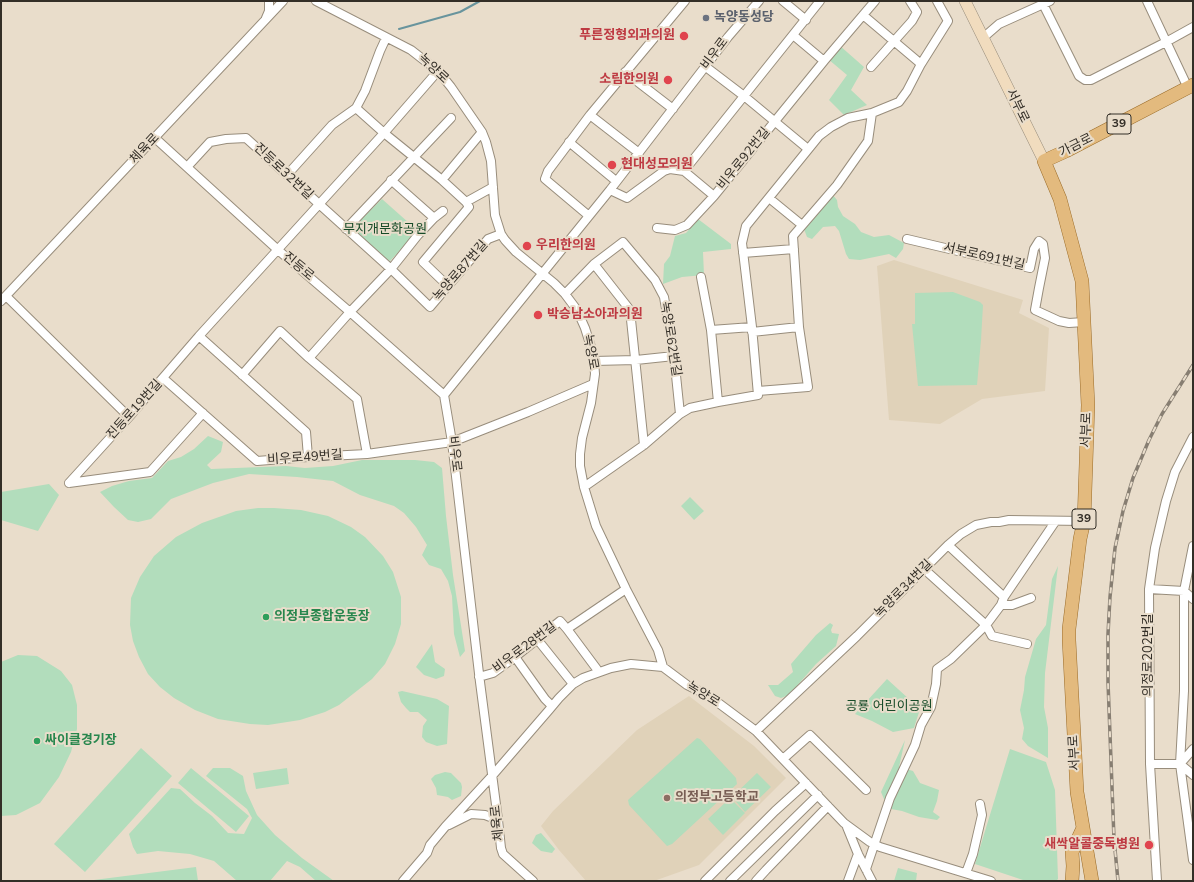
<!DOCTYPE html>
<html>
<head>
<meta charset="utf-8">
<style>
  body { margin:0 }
  #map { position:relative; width:1194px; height:882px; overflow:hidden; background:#e9ddcb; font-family:"Nunito Sans",sans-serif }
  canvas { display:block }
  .frame { position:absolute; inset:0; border:2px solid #332e27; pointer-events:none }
</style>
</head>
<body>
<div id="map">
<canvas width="1194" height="882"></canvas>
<div class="frame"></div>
</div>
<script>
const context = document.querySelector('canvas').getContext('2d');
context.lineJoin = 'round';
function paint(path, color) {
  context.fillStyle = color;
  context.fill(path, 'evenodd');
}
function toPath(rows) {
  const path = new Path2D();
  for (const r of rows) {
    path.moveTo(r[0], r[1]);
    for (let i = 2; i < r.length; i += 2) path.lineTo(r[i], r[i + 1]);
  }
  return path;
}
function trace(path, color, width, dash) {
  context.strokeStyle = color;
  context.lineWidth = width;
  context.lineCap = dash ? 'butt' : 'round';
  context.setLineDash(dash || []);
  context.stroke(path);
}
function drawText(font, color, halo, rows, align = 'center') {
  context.font = font + ' "Nunito Sans","Noto Sans KR",sans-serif';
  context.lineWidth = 4;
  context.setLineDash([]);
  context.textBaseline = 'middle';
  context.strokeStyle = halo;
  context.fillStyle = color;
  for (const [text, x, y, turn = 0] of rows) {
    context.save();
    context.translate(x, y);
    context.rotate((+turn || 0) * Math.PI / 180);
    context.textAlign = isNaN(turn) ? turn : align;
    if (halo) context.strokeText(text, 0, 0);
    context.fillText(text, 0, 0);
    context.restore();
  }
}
const built = toPath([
  [894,260,1023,300,1019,313,1049,328,1045,391,982,399,940,424,889,420,877,266],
  [689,696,754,746,786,778,699,865,654,881,586,881,559,850,541,826,553,811,637,730]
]);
const green = toPath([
  [839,45,864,67,851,90,867,105,844,115,829,100,847,75,828,59],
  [832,194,837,200,838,207,843,216,855,224,861,232,874,237,889,235,904,243,903,249,896,258,889,254,860,260,849,259,846,254,839,231,835,226,823,227,812,239,807,237,804,229],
  [382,199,418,231,390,261,386,259,354,230,355,225],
  [698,219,731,244,731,249,703,252,704,275,682,277,663,284,664,264,670,256,675,236,686,233],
  [953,292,980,302,983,305,981,340,977,385,918,386,912,324,915,324,915,293],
  [208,436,223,442,221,452,207,465,211,469,286,466,305,468,333,466,362,460,415,460,434,462,442,468,446,516,453,575,465,651,460,657,454,634,452,596,448,581,441,569,429,565,422,555,427,545,416,527,404,513,394,506,360,495,333,481,297,477,249,474,213,483,171,499,151,519,138,522,128,520,114,507,100,492,112,486,129,481,152,478,168,461,181,457,194,449],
  [49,484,59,495,38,531,1,520,1,492],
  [690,497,704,511,694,520,681,506],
  [258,508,274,508,301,510,328,516,351,527,365,537,383,556,393,572,401,597,401,624,395,644,385,664,372,679,339,705,325,712,300,720,268,725,250,724,218,719,195,710,174,698,160,687,148,674,139,657,133,641,130,625,131,598,140,577,154,556,176,537,202,523,236,511],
  [1058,566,1045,673,1044,707,1048,728,1048,758,1028,746,1022,739,1024,728,1020,710,1024,690,1025,677,1036,639,1046,625,1052,579],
  [830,623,833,625,831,630,832,633,839,634,836,646,816,664,789,695,781,698,775,696,768,685,778,685,793,672,791,664,816,635],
  [432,644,435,662,445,669,444,676,436,679,424,675,416,667],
  [18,655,37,656,61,671,72,685,77,705,77,729,71,752,59,777,40,803,16,815,1,816,1,662],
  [887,679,920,709,914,728,893,732,872,721,855,714],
  [402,691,437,699,449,706,447,744,437,746,426,742,422,737,423,726,427,720,418,712,410,712,406,708,401,702,398,692],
  [697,738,700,739,736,778,737,784,672,844,667,846,629,805,628,800],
  [905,740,899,767,913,771,920,783,939,790,937,801,933,812,940,817,937,820,919,817,902,811,891,809,893,801,884,799,881,792],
  [141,748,172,776,85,872,54,844],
  [1010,749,1046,762,1055,790,1058,879,1056,881,1026,881,975,864],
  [191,768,249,816,236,832,178,783],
  [213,768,230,768,243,776,246,791,257,815,275,835,302,858,334,881,316,881,300,867,287,861,270,881,237,881,214,861,190,854,158,851,137,854,133,847,129,834,171,788,180,789,195,803,212,816,228,833,244,834,252,818,247,809,206,776],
  [287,768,289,784,256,789,253,773],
  [445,772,451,773,461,783,462,787,461,796,452,800,448,797,437,795,436,788,431,779,435,775],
  [757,773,771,787,745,812,732,797],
  [730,798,745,813,723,835,708,819],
  [541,833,555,849,552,853,541,851,532,843,536,835],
  [196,867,198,881,86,881],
  [898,868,917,873,916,881,894,881]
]);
const stream = toPath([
  [399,29,460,12,480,1]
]);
const street = toPath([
  [316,1,411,50,438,71,451,87,482,132,486,142,491,161,495,215,501,234,505,240,516,252,554,283,565,294,577,310,585,328,591,347,594,361,595,374,591,403,582,438,580,454,580,466,584,487,596,526,626,589,658,650,663,667,687,685,709,696,756,731,844,823,870,842,880,847,991,881],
  [783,1,806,20],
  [1147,1,1188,88],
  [1043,4,1079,76,1085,80,1091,80,1166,42,1193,27],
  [863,15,921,64],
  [266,18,269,11,269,1],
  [984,37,999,24,1050,1],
  [824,61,875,1],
  [706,67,744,96,808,149],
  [871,67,912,21,917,12,910,1],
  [625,72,673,109],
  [356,108,384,133,442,180,466,202],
  [590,115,639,153],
  [155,138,278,250,350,312,444,395],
  [569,142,616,181],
  [187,167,210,142,226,139,246,138,391,269,430,307,488,239,501,234],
  [684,171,820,1],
  [287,175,332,125,356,108,365,91,380,51,386,38],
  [391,180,434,218],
  [442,180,482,132],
  [610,190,627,198,664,171,670,169,684,171,714,196],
  [769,198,802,225],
  [589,216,545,179,548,171,590,115,685,1],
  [657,228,675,230,687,225,714,196,824,61,793,35],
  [346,229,451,118],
  [907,239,1030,268,1034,249,1039,241,1043,244,1045,258,1039,288,1035,310,1059,321,1069,323,1084,322],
  [743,253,794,249],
  [594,264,630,310,644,445],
  [701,277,711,330,718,402],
  [448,286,423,262,469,207,466,202,493,187],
  [565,294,594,264,623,242,655,280,664,297,674,356,680,414],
  [6,296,129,417],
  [1,301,283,1],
  [711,330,752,327],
  [752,332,799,327],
  [199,336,306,432,308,457],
  [309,358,350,312,391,269,418,235,434,218,443,211],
  [594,361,636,360,674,356],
  [242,375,280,331,309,358,357,399,367,454],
  [163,378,257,461,308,457,367,454,452,442,528,412,593,384],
  [758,391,808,387,799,327,793,236,837,185,868,141,872,113],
  [69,483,129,417,199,336,384,133,438,71],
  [69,483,150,472,203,413],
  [584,487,644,445,680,414,690,408,718,402,758,395,752,327,742,243,746,226,819,136,831,127,848,118,872,113,899,102,907,91,921,64,948,21,937,1],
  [948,545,1004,597],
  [1193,546,1184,591,1184,691,1180,764,1193,860],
  [924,569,986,625,992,636,1027,644],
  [1149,589,1184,591,1193,599],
  [1001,605,1012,605,1031,598],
  [567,629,599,672],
  [537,639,573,684],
  [515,657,545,699,552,706],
  [479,677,493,673,515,657,560,621,567,629,626,589],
  [756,731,857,636,948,545,961,534,976,525,991,522,999,522,1009,520,1084,521],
  [783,759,810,735,866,790],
  [1150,764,1180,764,1193,749],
  [1180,764,1193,775],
  [449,825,471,814,485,815,498,820],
  [847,827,858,854,872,881],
  [866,869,890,798,907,762,915,745,921,725,931,707,936,684,937,669,951,659,986,625,1001,605,1004,597,1055,522],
  [966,873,973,854,982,815,980,804],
  [403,881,427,853,430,845,445,827,492,776,549,710,559,698,573,684,583,678,611,668,631,664,663,667],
  [533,881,503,854,501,848,498,820,480,682,452,442,444,395,610,190,728,37,759,1],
  [705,881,775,811,806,783],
  [730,881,818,795],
  [756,881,766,870,828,806],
  [848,881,858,854],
  [1157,881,1150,764,1149,589,1155,548,1166,501,1175,472,1193,437]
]);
const secondary = toPath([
  [965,1,1044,161]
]);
const primary = toPath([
  [1072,881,1073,866,1072,852,1083,828],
  [1092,881,1077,792,1069,640,1069,629,1080,539,1084,521,1088,405,1082,281,1060,199,1044,161,1066,151,1193,85]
]);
const rail = toPath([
  [1118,881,1114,839,1108,682,1108,634,1110,597,1115,548,1123,511,1133,478,1149,440,1162,414,1193,365]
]);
const markers = [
  [706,18,4,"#6b7280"],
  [684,36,5,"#e0444e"],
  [668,80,5,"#e0444e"],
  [612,165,5,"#e0444e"],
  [527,246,5,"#e0444e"],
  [538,315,5,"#e0444e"],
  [266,617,4,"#2e9e5b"],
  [37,741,4,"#2e9e5b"],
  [667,798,4,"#8d6e63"],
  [1149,845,5,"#e0444e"]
];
const shields = [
  [1119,124,24],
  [1084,519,24]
];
const shieldNames = [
  ["39",1119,124],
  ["39",1084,519]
];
const worshipNames = [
  ["녹양동성당",714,18]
];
const healthNames = [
  ["푸른정형외과의원",675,36],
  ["소림한의원",659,80],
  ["현대성모의원",621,165,"left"],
  ["우리한의원",536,246,"left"],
  ["박승남소아과의원",547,315,"left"],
  ["새싹알콜중독병원",1140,845]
];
const streetNames = [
  ["비우로",715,54,-53],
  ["녹양로",433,69,43],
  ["서부로",1017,106,64],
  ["가금로",1076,146,-27],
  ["체육로",145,149,-47],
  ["비우로92번길",744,159,-51],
  ["진등로32번길",283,172,43],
  ["서부로691번길",984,257,13],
  ["진등로",298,267,40],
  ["녹양로87번길",461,271,-49],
  ["녹양로62번길",670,339,81],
  ["녹양로",590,352,80],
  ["진등로19번길",135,410,-48],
  ["서부로",1087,430,-88],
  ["비우로",454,454,83],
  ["비우로49번길",305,458,-4],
  ["녹양로34번길",904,589,-45],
  ["비우로28번길",525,648,-37],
  ["의정로202번길",1149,655,-90],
  ["녹양로",703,695,32],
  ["서부로",1075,753,-93],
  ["체육로",498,823,-96]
];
const parkNames = [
  ["무지개문화공원",385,230],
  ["공룡 어린이공원",889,707]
];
const leisureNames = [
  ["의정부종합운동장",274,617],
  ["싸이클경기장",45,741]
];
const educationNames = [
  ["의정부고등학교",675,798]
];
paint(built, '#e0d2b9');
paint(green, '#b2ddbc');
trace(stream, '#68949d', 2);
trace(street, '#988d7c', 10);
trace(secondary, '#988d7c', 12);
trace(primary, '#9a6b28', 14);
trace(street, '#fff', 8);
trace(secondary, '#f1dcbe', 11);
trace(primary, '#e3ba7e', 13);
trace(rail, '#877e72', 3.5);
trace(rail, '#e9ddcb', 2, [6]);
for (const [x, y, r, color] of markers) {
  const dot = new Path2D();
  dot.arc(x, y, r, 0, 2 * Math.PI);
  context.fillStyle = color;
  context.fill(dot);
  trace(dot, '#e9ddcb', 1.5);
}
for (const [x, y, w] of shields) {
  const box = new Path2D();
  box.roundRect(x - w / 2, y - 10, w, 20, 3);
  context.fillStyle = '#e9ddcb';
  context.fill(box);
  trace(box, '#332e27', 1);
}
drawText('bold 12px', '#332e27', null, shieldNames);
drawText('bold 13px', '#5b616d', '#e9ddcb', worshipNames, 'left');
drawText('bold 13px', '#be3a42', '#e9ddcb', healthNames, 'right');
drawText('13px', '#332e27', '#e9ddcb', streetNames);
drawText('13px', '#164b28', '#e9ddcb', parkNames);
drawText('bold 13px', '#27864d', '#e9ddcb', leisureNames, 'left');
drawText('bold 13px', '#785e54', '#e9ddcb', educationNames, 'left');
</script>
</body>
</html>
